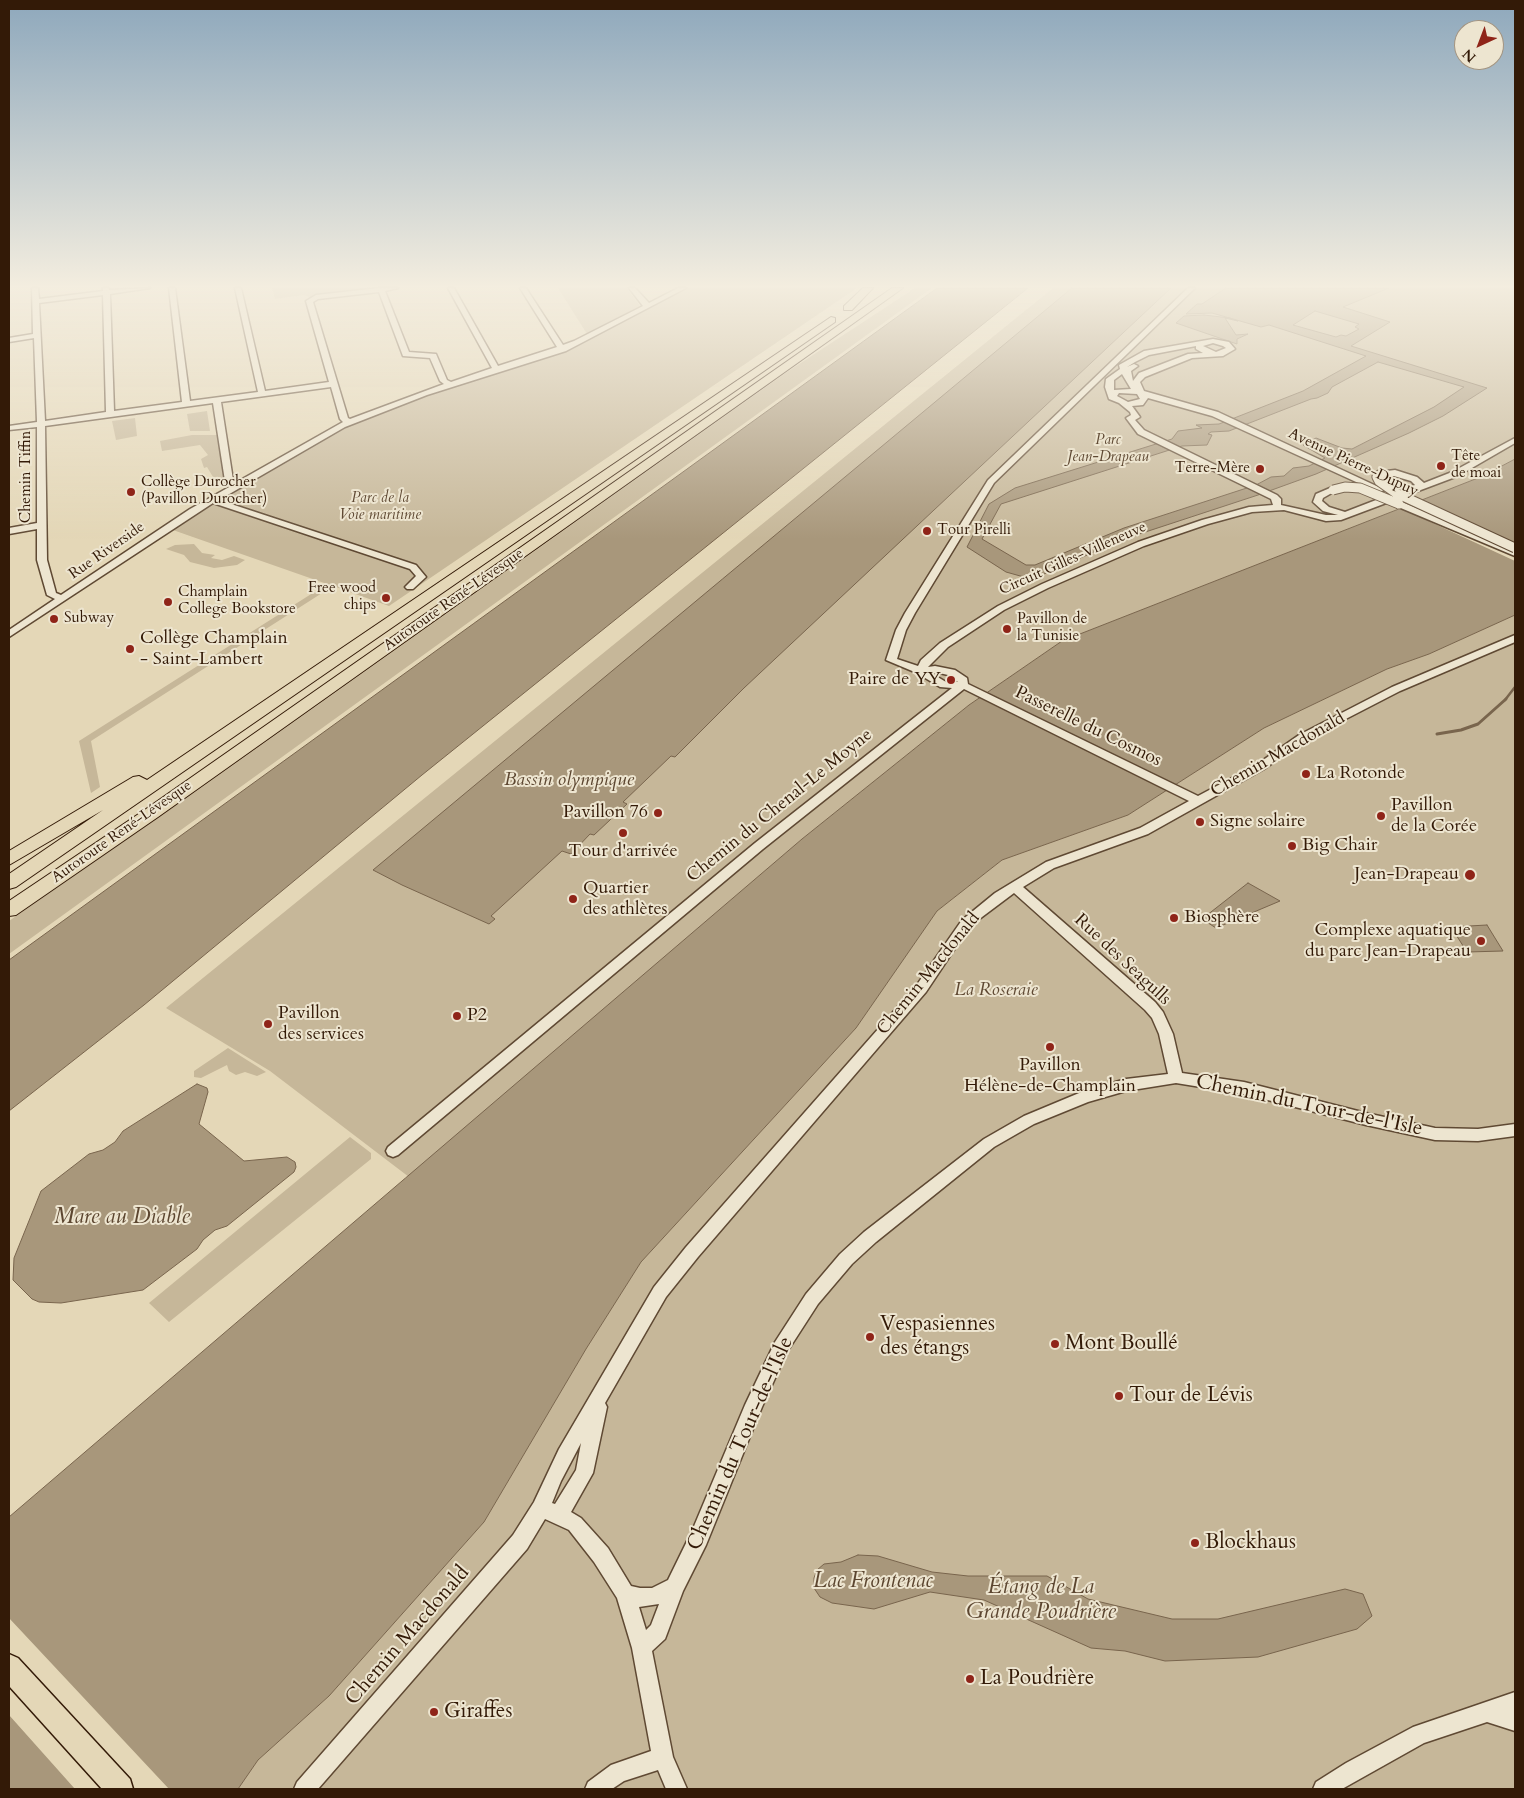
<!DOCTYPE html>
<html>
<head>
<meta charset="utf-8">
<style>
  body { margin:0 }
  #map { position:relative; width:1524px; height:1798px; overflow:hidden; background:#e4d7b7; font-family:Cardo,serif }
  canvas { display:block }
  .frame { position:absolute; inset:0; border:10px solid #331a07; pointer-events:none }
  .north { position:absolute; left:1454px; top:20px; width:50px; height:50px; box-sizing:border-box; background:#ede5d0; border:1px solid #a39480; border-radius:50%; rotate:223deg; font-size:14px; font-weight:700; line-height:20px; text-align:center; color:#331a07 }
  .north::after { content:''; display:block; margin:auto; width:18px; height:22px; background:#8f2418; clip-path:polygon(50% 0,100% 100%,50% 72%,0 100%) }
</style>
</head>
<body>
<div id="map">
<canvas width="1524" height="1798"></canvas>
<div class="frame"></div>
<div class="north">N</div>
</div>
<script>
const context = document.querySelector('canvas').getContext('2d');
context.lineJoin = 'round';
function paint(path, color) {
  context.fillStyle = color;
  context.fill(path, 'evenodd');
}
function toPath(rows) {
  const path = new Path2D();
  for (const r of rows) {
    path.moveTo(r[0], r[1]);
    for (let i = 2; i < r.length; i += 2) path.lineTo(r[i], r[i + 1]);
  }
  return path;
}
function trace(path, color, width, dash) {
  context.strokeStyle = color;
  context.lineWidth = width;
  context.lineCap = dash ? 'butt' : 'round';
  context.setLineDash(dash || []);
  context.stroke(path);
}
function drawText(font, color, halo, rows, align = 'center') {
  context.font = font + ' Cardo,serif';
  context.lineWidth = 4;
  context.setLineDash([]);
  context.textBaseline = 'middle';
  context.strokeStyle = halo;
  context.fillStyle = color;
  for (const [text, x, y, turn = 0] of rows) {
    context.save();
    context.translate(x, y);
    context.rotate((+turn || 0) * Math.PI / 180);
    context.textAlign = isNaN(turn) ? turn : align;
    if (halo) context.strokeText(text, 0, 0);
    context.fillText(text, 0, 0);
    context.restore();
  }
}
const green = toPath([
  [272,288,364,288,365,289,309,297,305,295,275,299],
  [558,288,627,288,640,306,587,334],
  [687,288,857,288,389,606,333,586,91,741,100,787,91,793,79,741,327,584,170,529,338,430,406,401,577,345],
  [915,288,932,288,9,954,9,921,198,790,787,372],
  [1053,288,1515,288,1515,459,1483,476,1062,641,969,705,802,839,409,1177,270,1071,166,1008],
  [207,411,210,431,190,431,187,414],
  [135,418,137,436,116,440,112,421],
  [192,435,217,435,224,478,213,477,207,467,204,468,201,459,208,455,200,445,162,451,160,441],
  [194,544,202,553,215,555,211,558,222,560,234,556,245,560,237,565,214,568,190,562,184,555,166,549,175,545],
  [1515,615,1515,1789,238,1789,258,1760,326,1699,484,1522,586,1349,641,1262,856,1028,937,911,1002,860,1128,815,1264,728,1387,669,1429,654],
  [228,1048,266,1072,257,1076,245,1072,236,1075,229,1071,227,1065,201,1078,194,1077,194,1071],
  [350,1137,371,1153,371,1159,169,1322,149,1303]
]);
const water = toPath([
  [937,288,1028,288,422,775,144,1005,9,1111,9,960,937,288],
  [1072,288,1171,288,744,688,675,757,671,756,623,802,627,804,594,835,590,834,571,854,562,851,491,916,495,919,489,924,402,885,373,870,1072,288],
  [1226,288,1389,288,1343,307,1390,322,1351,346,1487,388,1443,416,1409,433,1316,474,1258,495,1121,540,1035,578,1031,579,1006,572,967,547,989,504,1015,488,1172,439,1178,431,1202,428,1196,425,1219,424,1303,391,1366,356,1269,325,1261,327,1212,313,1186,314,1197,304,1202,304,1226,288],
  [1315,311,1359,324,1355,327,1359,329,1346,336,1341,335,1336,337,1293,325,1315,311],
  [1378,362,1464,387,1434,407,1352,449,1342,448,1316,438,1303,445,1325,458,1309,466,1293,468,1284,476,1271,477,1256,485,1124,528,1035,565,1026,565,982,539,1001,504,1182,446,1207,445,1212,435,1208,434,1211,432,1229,431,1311,399,1317,398,1328,393,1332,387,1378,362],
  [1204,315,1221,317,1230,318,1238,321,1225,318,1236,335,1248,334,1237,339,1237,344,1176,323,1184,316,1204,315],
  [1515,459,1515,615,1429,654,1387,669,1264,728,1128,815,1002,860,937,911,856,1028,641,1262,586,1349,484,1522,329,1696,258,1760,238,1789,9,1789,9,1517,802,839,969,705,1062,641,1483,476,1515,459],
  [1248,883,1280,901,1216,928,1202,919,1248,883],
  [1487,925,1503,951,1467,952,1451,927,1487,925],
  [197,1084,207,1088,208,1092,199,1124,244,1161,287,1157,295,1162,296,1167,294,1172,227,1226,215,1230,203,1240,197,1249,143,1290,61,1303,39,1302,32,1299,13,1280,14,1258,41,1191,89,1154,103,1150,115,1142,123,1131,197,1084],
  [858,1555,878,1556,932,1572,968,1576,1047,1576,1088,1599,1172,1619,1218,1619,1345,1589,1363,1594,1372,1616,1357,1629,1258,1657,1165,1661,1125,1651,1091,1648,984,1600,930,1592,874,1609,832,1603,820,1597,814,1588,814,1578,817,1570,824,1564,841,1562,858,1555]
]);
const pier = toPath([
  [1415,499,1515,545,1515,561,1396,506],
  [9,1618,169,1789,75,1789,9,1715]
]);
const streamFar1 = toPath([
  [1505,700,1515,687]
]);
const stream = toPath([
  [1437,734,1461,730,1478,724,1506,699]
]);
const minor = toPath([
  [32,288,38,288,39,299,103,291,103,288,109,288,109,290,150,288,110,294,114,411,182,402,169,288,175,288,190,401,258,392,235,288,241,288,265,391,329,382,306,301,316,295,379,288,398,288,385,291,409,352,436,354,447,380,451,382,492,368,448,288,454,288,498,366,557,347,520,288,526,288,563,345,574,341,643,306,629,288,635,288,649,303,678,288,686,288,566,351,427,395,345,427,219,500,416,565,426,577,413,589,407,589,405,587,416,576,410,569,213,503,9,637,9,630,55,599,47,595,37,560,37,529,9,534,9,528,37,523,37,427,9,430,9,426,37,422,34,338,9,342,9,338,33,334,32,288],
  [379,292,403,356,430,358,440,381,444,384,350,419,348,418,313,302,318,299,379,292],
  [103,295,106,412,45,421,39,303,103,295],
  [331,387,340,419,343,422,237,482,233,480,221,402,331,387],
  [213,403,225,481,231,486,190,509,61,595,56,593,47,560,45,426,213,403],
  [1188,288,1195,288,994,483,915,613,906,630,897,659,918,666,921,660,940,643,998,606,1042,584,1138,542,1202,520,1249,507,1273,505,1271,499,1138,434,1126,418,1131,415,1130,412,1119,403,1109,399,1105,387,1106,379,1120,369,1119,365,1144,351,1213,339,1229,342,1235,349,1223,356,1192,358,1145,377,1140,382,1144,391,1218,412,1385,490,1378,492,1212,416,1148,398,1143,405,1132,406,1140,417,1135,420,1144,430,1277,495,1281,499,1281,505,1326,515,1338,515,1323,511,1313,502,1316,494,1330,488,1337,490,1323,498,1322,501,1329,507,1345,512,1415,485,1411,481,1394,476,1378,476,1378,472,1395,470,1417,477,1424,483,1452,472,1515,438,1515,443,1458,476,1341,520,1326,521,1284,510,1252,512,1208,524,1144,546,1048,588,1004,610,948,647,928,667,935,666,955,670,967,678,968,684,1198,796,1256,765,1299,735,1392,687,1515,635,1515,642,1400,691,1307,739,1264,769,1148,834,1054,868,1023,887,1155,1002,1163,1012,1173,1034,1182,1073,1244,1082,1366,1113,1435,1128,1478,1129,1515,1124,1515,1136,1478,1141,1435,1140,1366,1125,1244,1094,1176,1083,1126,1091,1088,1102,1034,1124,994,1147,876,1242,852,1264,818,1304,787,1352,762,1407,706,1545,683,1591,665,1639,652,1651,673,1757,687,1789,666,1789,658,1770,624,1781,612,1789,585,1789,588,1782,611,1765,651,1751,632,1648,617,1598,594,1562,569,1530,545,1519,527,1549,318,1789,294,1789,297,1782,513,1535,534,1502,559,1449,654,1287,686,1247,916,986,962,920,995,893,1046,862,1140,828,1189,801,964,689,763,849,398,1155,393,1157,388,1155,386,1151,388,1147,755,843,952,688,940,687,917,673,886,660,896,630,905,613,988,480,1188,288],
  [1213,343,1223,346,1226,348,1216,352,1203,346,1213,343],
  [1196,346,1196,349,1203,353,1188,354,1139,373,1133,381,1131,371,1138,366,1134,364,1127,367,1135,362,1149,355,1196,346],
  [1122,374,1131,389,1114,390,1114,380,1122,374],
  [1119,393,1137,394,1140,399,1128,402,1117,396,1119,393],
  [935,672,948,675,958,682,946,682,931,673,935,672],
  [1014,893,1145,1010,1152,1018,1159,1034,1168,1074,1126,1079,1084,1091,1024,1116,984,1139,864,1232,840,1254,806,1294,775,1342,745,1405,692,1531,668,1580,652,1588,640,1588,631,1586,608,1548,581,1518,571,1512,593,1473,607,1407,605,1403,666,1297,698,1257,926,992,970,926,1014,893],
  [581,1443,576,1470,555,1504,552,1503,561,1481,581,1443],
  [659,1604,651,1625,646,1630,639,1607,659,1604],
  [1396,502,1402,502,1454,524,1460,524,1515,550,1515,556,1396,506,1396,502],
  [1515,1692,1515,1731,1487,1722,1424,1743,1342,1789,1313,1789,1316,1782,1346,1763,1413,1727,1515,1692]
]);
const major = toPath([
  [9,1654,18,1658,130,1779,133,1789,102,1789,9,1686,9,1654]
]);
const highway = toPath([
  [863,288,873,288,852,310,844,310,844,306,863,288],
  [892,288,903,288,158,817,16,915,9,916,9,901,146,809,892,288],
  [831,317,835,318,835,322,16,887,9,889,9,874,103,810,9,865,9,851,133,777,139,776,147,780,831,317]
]);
const minorBridge = toPath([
  [1381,474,1377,477,1379,481,1396,493,1515,548],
  [1333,490,1345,487,1360,488,1399,504]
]);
const markers = [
  [1441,466,5,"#8f2418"],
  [1260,469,5,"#8f2418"],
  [131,492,5,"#8f2418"],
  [927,531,5,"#8f2418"],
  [386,598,5,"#8f2418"],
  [168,602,5,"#8f2418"],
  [54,619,5,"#8f2418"],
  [1007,629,5,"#8f2418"],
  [130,649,5,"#8f2418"],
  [951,680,5,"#8f2418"],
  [1306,774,5,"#8f2418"],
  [658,813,5,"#8f2418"],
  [1381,816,5,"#8f2418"],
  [1200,822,5,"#8f2418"],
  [623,833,5,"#8f2418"],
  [1292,846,5,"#8f2418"],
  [1470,875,6,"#8f2418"],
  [573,899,5,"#8f2418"],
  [1174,918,5,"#8f2418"],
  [1481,941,5,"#8f2418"],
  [457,1016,5,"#8f2418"],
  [268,1024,5,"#8f2418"],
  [1050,1047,5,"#8f2418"],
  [870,1337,5,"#8f2418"],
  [1055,1344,5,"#8f2418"],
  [1119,1396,5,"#8f2418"],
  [1195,1543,5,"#8f2418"],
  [970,1679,5,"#8f2418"],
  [434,1712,5,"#8f2418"]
];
const farParknames = [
  ["Parc",1108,441],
  ["Jean-Drapeau",1108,458],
  ["Parc de la",380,499],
  ["Voie maritime",380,516]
];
const farPoinames = [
  ["Tête",1451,457],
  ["de moai",1451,474],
  ["Terre-Mère",1250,469,"right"],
  ["Collège Durocher",141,483],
  ["(Pavillon Durocher)",141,500],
  ["Tour Pirelli",937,531],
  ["Free wood",376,589,"right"],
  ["chips",376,606,"right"],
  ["Champlain",178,593],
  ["College Bookstore",178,610],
  ["Subway",64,619],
  ["Pavillon de",1017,620],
  ["la Tunisie",1017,637]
];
const farStreetnames = [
  ["Avenue Pierre-Dupuy",1353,463,25],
  ["Chemin Tiffin",27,477,-90],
  ["Rue Riverside",107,551,-35],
  ["Circuit Gilles-Villeneuve",1073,559,-24],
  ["Autoroute René-Lévesque",454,600,-35],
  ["Autoroute René-Lévesque",122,832,-35]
];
const poiNames = [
  ["Collège Champlain",140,639],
  ["- Saint-Lambert",140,660],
  ["Paire de YY",941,680,"right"],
  ["La Rotonde",1316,774],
  ["Pavillon",1391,806],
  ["de la Corée",1391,827],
  ["Pavillon 76",648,813,"right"],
  ["Signe solaire",1210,822],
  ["Big Chair",1302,846],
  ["Tour d'arrivée",623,852,"center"],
  ["Jean-Drapeau",1459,875,"right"],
  ["Quartier",583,889],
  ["des athlètes",583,910],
  ["Biosphère",1184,918],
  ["Complexe aquatique",1471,931,"right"],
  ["du parc Jean-Drapeau",1471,952,"right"],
  ["Pavillon",278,1014],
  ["des services",278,1035],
  ["P2",467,1016],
  ["Pavillon",1050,1066,"center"],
  ["Hélène-de-Champlain",1050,1087,"center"]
];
const streetNames = [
  ["Passerelle du Cosmos",1088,727,26],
  ["Chemin Macdonald",1278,755,-30],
  ["Chemin du Chenal-Le Moyne",780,806,-39],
  ["Rue des Seagulls",1122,960,43],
  ["Chemin Macdonald",929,974,-51]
];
const parkNames = [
  ["La Roseraie",996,991]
];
const waterNames = [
  ["Bassin olympique",569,781]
];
const nearStreetnames = [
  ["Chemin du Tour-de-l'Isle",1309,1106,12],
  ["Chemin du Tour-de-l'Isle",741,1444,-66],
  ["Chemin Macdonald",408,1636,-49]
];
const nearPoinames = [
  ["Vespasiennes",880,1325],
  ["des étangs",880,1349],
  ["Mont Boullé",1065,1344],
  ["Tour de Lévis",1129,1396],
  ["Blockhaus",1205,1543],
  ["La Poudrière",980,1679],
  ["Giraffes",444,1712]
];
const nearWaternames = [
  ["Mare au Diable",122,1218],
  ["Lac Frontenac",873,1582],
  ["Étang de La",1041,1588],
  ["Grande Poudrière",1041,1613]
];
paint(green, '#c6b799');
paint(water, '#a8977b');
trace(water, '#79654d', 1);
paint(pier, '#e4d7b7');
trace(streamFar1, '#79654d', 2.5);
trace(stream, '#79654d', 3);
trace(minor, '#5f4933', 3);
trace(major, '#331a07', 3);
trace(highway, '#331a07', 2);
paint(minor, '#ede5d0');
paint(major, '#e4d7b7');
paint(highway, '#e4d7b7');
trace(minorBridge, '#5f4933', 11, []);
trace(minorBridge, '#ede5d0', 9);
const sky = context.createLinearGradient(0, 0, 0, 539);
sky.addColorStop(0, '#8ea8bc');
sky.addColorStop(0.53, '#f3eddf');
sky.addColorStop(1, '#f3eddf00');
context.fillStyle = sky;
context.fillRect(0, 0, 1524, 539);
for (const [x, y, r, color] of markers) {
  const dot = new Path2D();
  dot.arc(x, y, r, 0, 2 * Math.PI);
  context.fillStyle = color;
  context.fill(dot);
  trace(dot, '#ede5d0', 2);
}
drawText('italic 15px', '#5f4933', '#ede5d0', farParknames);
drawText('15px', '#331a07', '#ede5d0', farPoinames, 'left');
drawText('15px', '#331a07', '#ede5d0', farStreetnames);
drawText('18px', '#331a07', '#ede5d0', poiNames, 'left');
drawText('18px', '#331a07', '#ede5d0', streetNames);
drawText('italic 18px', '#5f4933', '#ede5d0', parkNames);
drawText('italic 19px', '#5c4630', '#ede5d0', waterNames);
drawText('21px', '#331a07', '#ede5d0', nearStreetnames);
drawText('21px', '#331a07', '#ede5d0', nearPoinames, 'left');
drawText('italic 22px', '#5c4630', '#ede5d0', nearWaternames);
</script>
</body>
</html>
